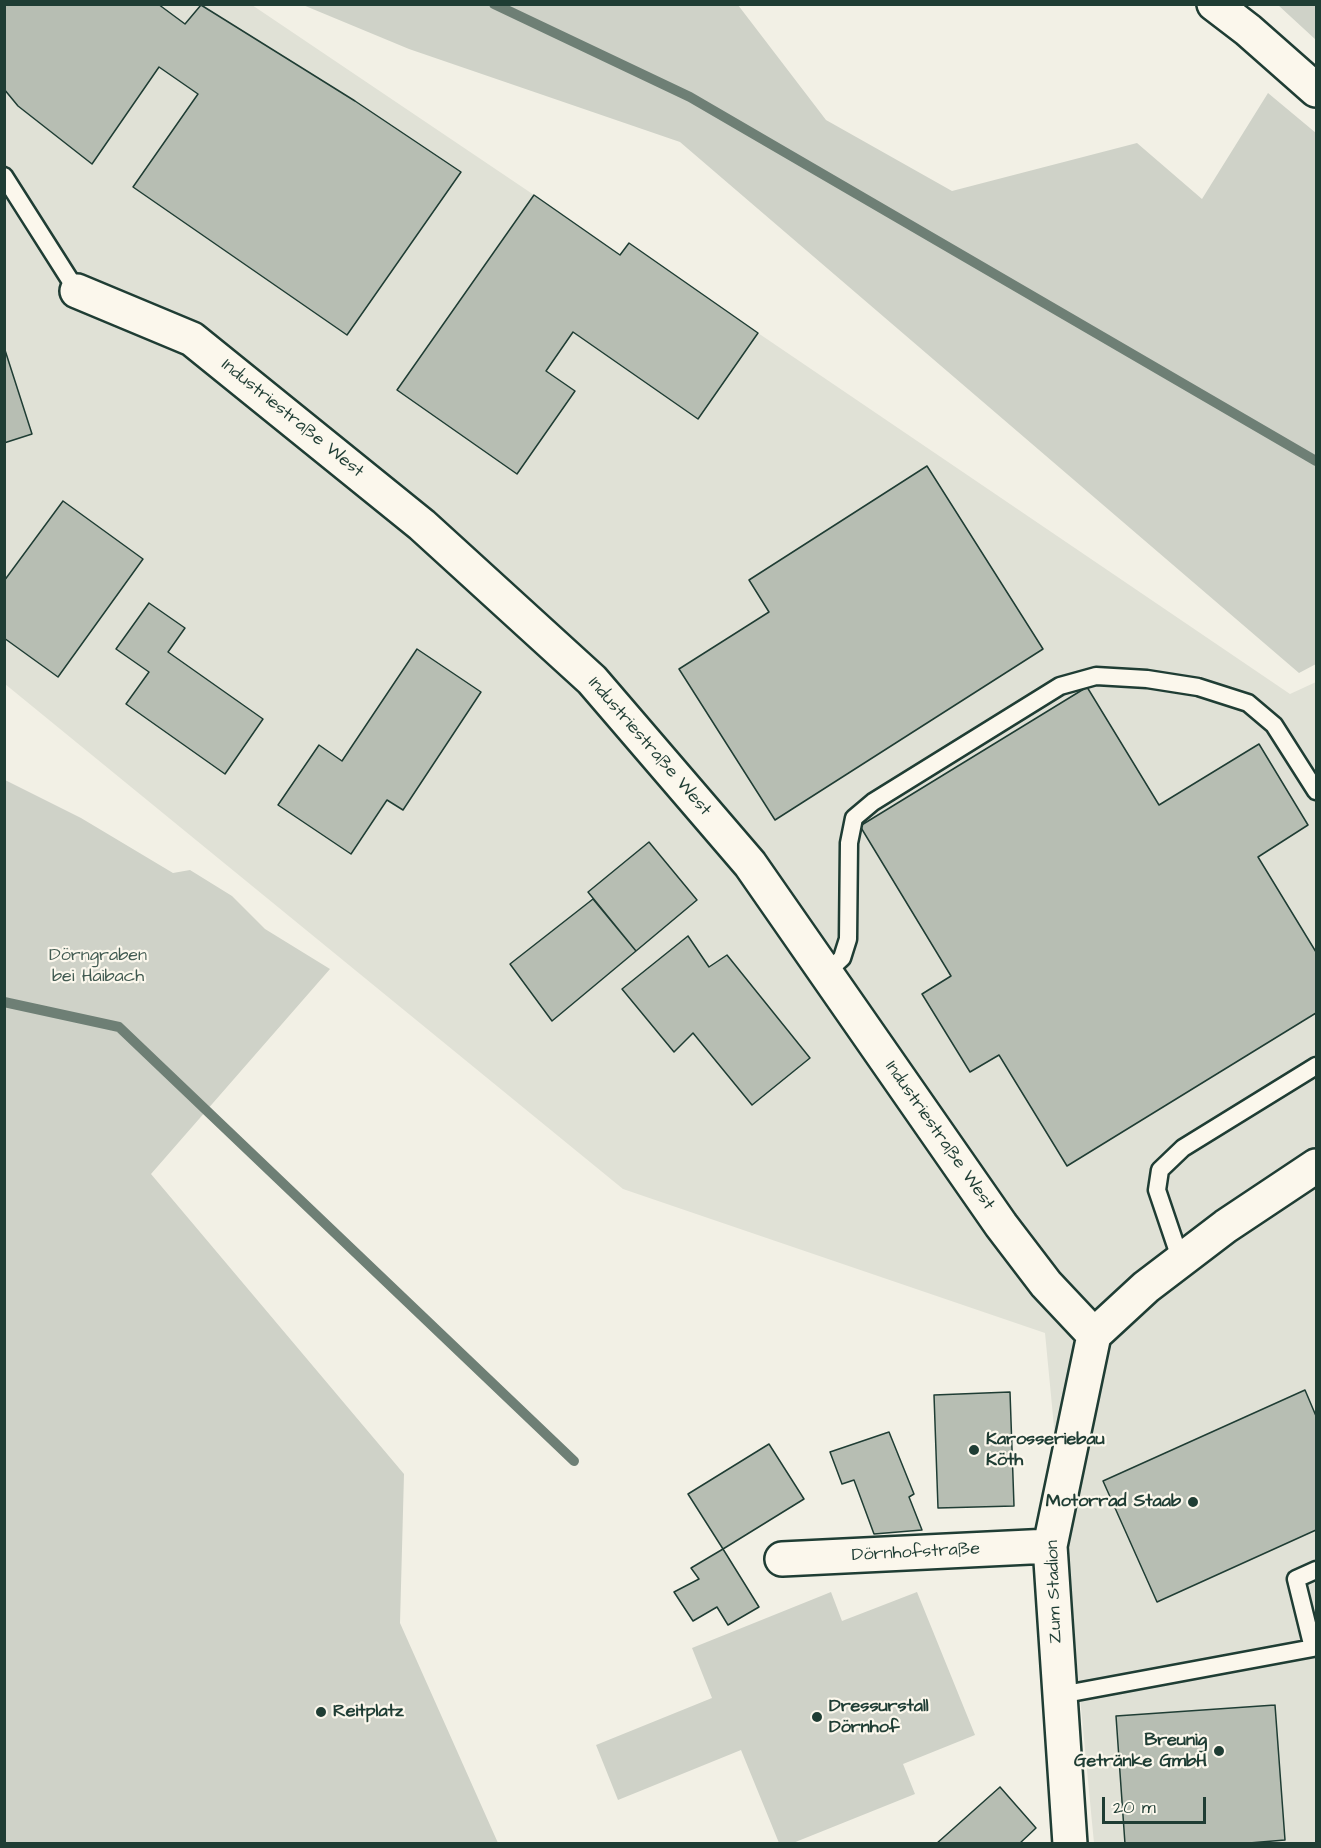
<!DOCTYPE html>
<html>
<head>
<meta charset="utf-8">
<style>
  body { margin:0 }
  #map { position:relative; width:1321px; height:1848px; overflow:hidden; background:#f2f0e5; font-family:"Architects Daughter",sans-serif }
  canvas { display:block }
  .frame { position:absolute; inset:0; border:6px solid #1f3d34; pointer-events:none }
  .scale { position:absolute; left:1102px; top:1797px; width:104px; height:27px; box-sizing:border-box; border:3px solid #1f3d34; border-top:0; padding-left:8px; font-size:18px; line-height:21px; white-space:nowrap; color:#1f3d34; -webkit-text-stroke:4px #fbf7ec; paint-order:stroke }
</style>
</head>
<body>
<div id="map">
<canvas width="1321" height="1848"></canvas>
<div class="frame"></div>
<div class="scale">20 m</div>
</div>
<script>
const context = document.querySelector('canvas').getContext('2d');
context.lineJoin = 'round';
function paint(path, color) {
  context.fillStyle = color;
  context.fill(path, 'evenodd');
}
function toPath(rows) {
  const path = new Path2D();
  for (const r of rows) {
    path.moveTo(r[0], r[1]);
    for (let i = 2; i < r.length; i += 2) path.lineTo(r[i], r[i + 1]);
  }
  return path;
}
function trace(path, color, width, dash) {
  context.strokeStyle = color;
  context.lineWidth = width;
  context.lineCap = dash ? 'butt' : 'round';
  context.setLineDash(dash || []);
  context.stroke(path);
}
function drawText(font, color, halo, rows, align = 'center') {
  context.font = font + ' "Architects Daughter",sans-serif';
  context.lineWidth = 4.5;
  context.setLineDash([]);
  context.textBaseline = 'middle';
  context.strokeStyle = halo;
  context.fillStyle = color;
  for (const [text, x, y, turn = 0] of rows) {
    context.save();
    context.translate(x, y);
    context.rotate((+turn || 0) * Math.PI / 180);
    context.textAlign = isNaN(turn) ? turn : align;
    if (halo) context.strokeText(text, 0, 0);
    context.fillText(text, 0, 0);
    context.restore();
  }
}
const built = toPath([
  [4,5,252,5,534,195,619,255,629,243,758,333,1290,694,1316,682,1316,1843,1094,1843,1045,1333,623,1189,5,684]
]);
const green = toPath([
  [303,5,738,5,826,120,952,191,1137,143,1202,199,1268,93,1316,133,1316,664,1299,673,680,142,409,49],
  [1278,5,1316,5,1316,40],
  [5,780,81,818,173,873,190,870,232,896,265,929,330,969,151,1174,404,1474,400,1623,498,1843,5,1843],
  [831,1592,842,1621,917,1592,975,1735,903,1764,915,1794,793,1843,779,1843,741,1750,618,1800,596,1745,712,1698,692,1648]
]);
const stream = toPath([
  [494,4,690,97,1316,461],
  [4,1002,119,1027,574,1461]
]);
const building = toPath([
  [4,4,158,4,185,24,201,5,355,101,461,172,347,335,133,187,198,94,159,67,92,164,18,106,4,89,4,4],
  [534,195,620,255,629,243,758,333,698,419,573,332,546,371,575,391,517,474,397,390,534,195],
  [4,347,32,434,4,443,4,347],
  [927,466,1043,649,775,820,679,669,769,612,749,580,927,466],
  [63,501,143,559,58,677,4,638,4,581,63,501],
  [149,603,185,628,168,652,263,719,225,774,126,704,149,672,116,649,149,603],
  [417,649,481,692,403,810,387,800,351,854,278,805,319,745,342,761,417,649],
  [1087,687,1159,805,1259,744,1308,825,1258,857,1316,952,1316,1013,1067,1166,999,1055,970,1072,922,994,951,976,860,826,1087,687],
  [649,842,697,900,636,951,588,892,649,842],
  [593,899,636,951,552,1021,510,964,593,899],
  [688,936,709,967,727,955,810,1058,752,1105,693,1033,674,1052,622,989,688,936],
  [1305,1390,1316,1416,1316,1530,1157,1602,1103,1481,1305,1390],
  [1010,1392,1014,1506,938,1508,934,1395,1010,1392],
  [889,1432,914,1494,909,1497,922,1530,874,1534,854,1480,842,1484,830,1452,889,1432],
  [769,1444,804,1499,723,1549,688,1494,769,1444],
  [723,1549,759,1607,728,1625,717,1607,693,1621,674,1592,699,1579,691,1568,723,1549],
  [1275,1705,1285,1840,1237,1844,1125,1844,1116,1716,1275,1705],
  [1000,1787,1036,1828,1019,1844,936,1844,1000,1787]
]);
const lane = toPath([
  [4,176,77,291],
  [826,973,842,958,848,939,849,843,854,818,873,802,1060,686,1096,676,1147,679,1198,687,1248,703,1274,725,1316,791],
  [1181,1261,1157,1190,1160,1170,1183,1148,1316,1066],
  [1060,1695,1313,1648,1296,1579,1316,1570]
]);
const street = toPath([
  [77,291,192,339,422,525,592,680,750,864,1001,1225,1046,1284,1094,1335],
  [782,1559,1050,1546],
  [1070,1844,1050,1546,1094,1335,1146,1287,1226,1226,1316,1166]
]);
const secondary = toPath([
  [1214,4,1248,30,1316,90]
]);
const markers = [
  [974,1450,6,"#1f3d34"],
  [1193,1502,6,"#1f3d34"],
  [321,1712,6,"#1f3d34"],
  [817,1717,6,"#1f3d34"],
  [1219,1751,6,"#1f3d34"]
];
const streetNames = [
  ["Industriestraße West",292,419,39],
  ["Industriestraße West",649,747,49],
  ["Industriestraße West",939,1136,55],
  ["Dörnhofstraße",916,1553,-3],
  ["Zum Stadion",1055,1592,-92]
];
const parkNames = [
  ["Dörngraben",98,956],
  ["bei Haibach",98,977]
];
const poiNames = [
  ["Karosseriebau",986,1440],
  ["Köth",986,1461],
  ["Motorrad Staab",1181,1502,"right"],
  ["Dressurstall",829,1707],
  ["Dörnhof",829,1728],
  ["Reitplatz",333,1712],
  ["Breunig",1207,1741,"right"],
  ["Getränke GmbH",1207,1762,"right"]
];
paint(built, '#e0e1d6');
paint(green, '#cfd2c8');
trace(stream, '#6e7f75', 10);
paint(building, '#b7beb3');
trace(building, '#1f3d34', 1.5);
trace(lane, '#1f3d34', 21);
trace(street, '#1f3d34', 38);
trace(secondary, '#1f3d34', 38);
trace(lane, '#fbf7ec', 16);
trace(street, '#fbf7ec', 33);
trace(secondary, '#fbf7ec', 33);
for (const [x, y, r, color] of markers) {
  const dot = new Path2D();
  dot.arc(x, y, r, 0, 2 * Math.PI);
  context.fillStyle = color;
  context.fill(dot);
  trace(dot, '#fbf7ec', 2);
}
drawText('18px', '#1f3d34', '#fbf7ec', streetNames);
drawText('18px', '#425b52', '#fbf7ec', parkNames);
drawText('bold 18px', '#1f3d34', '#fbf7ec', poiNames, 'left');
</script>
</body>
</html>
